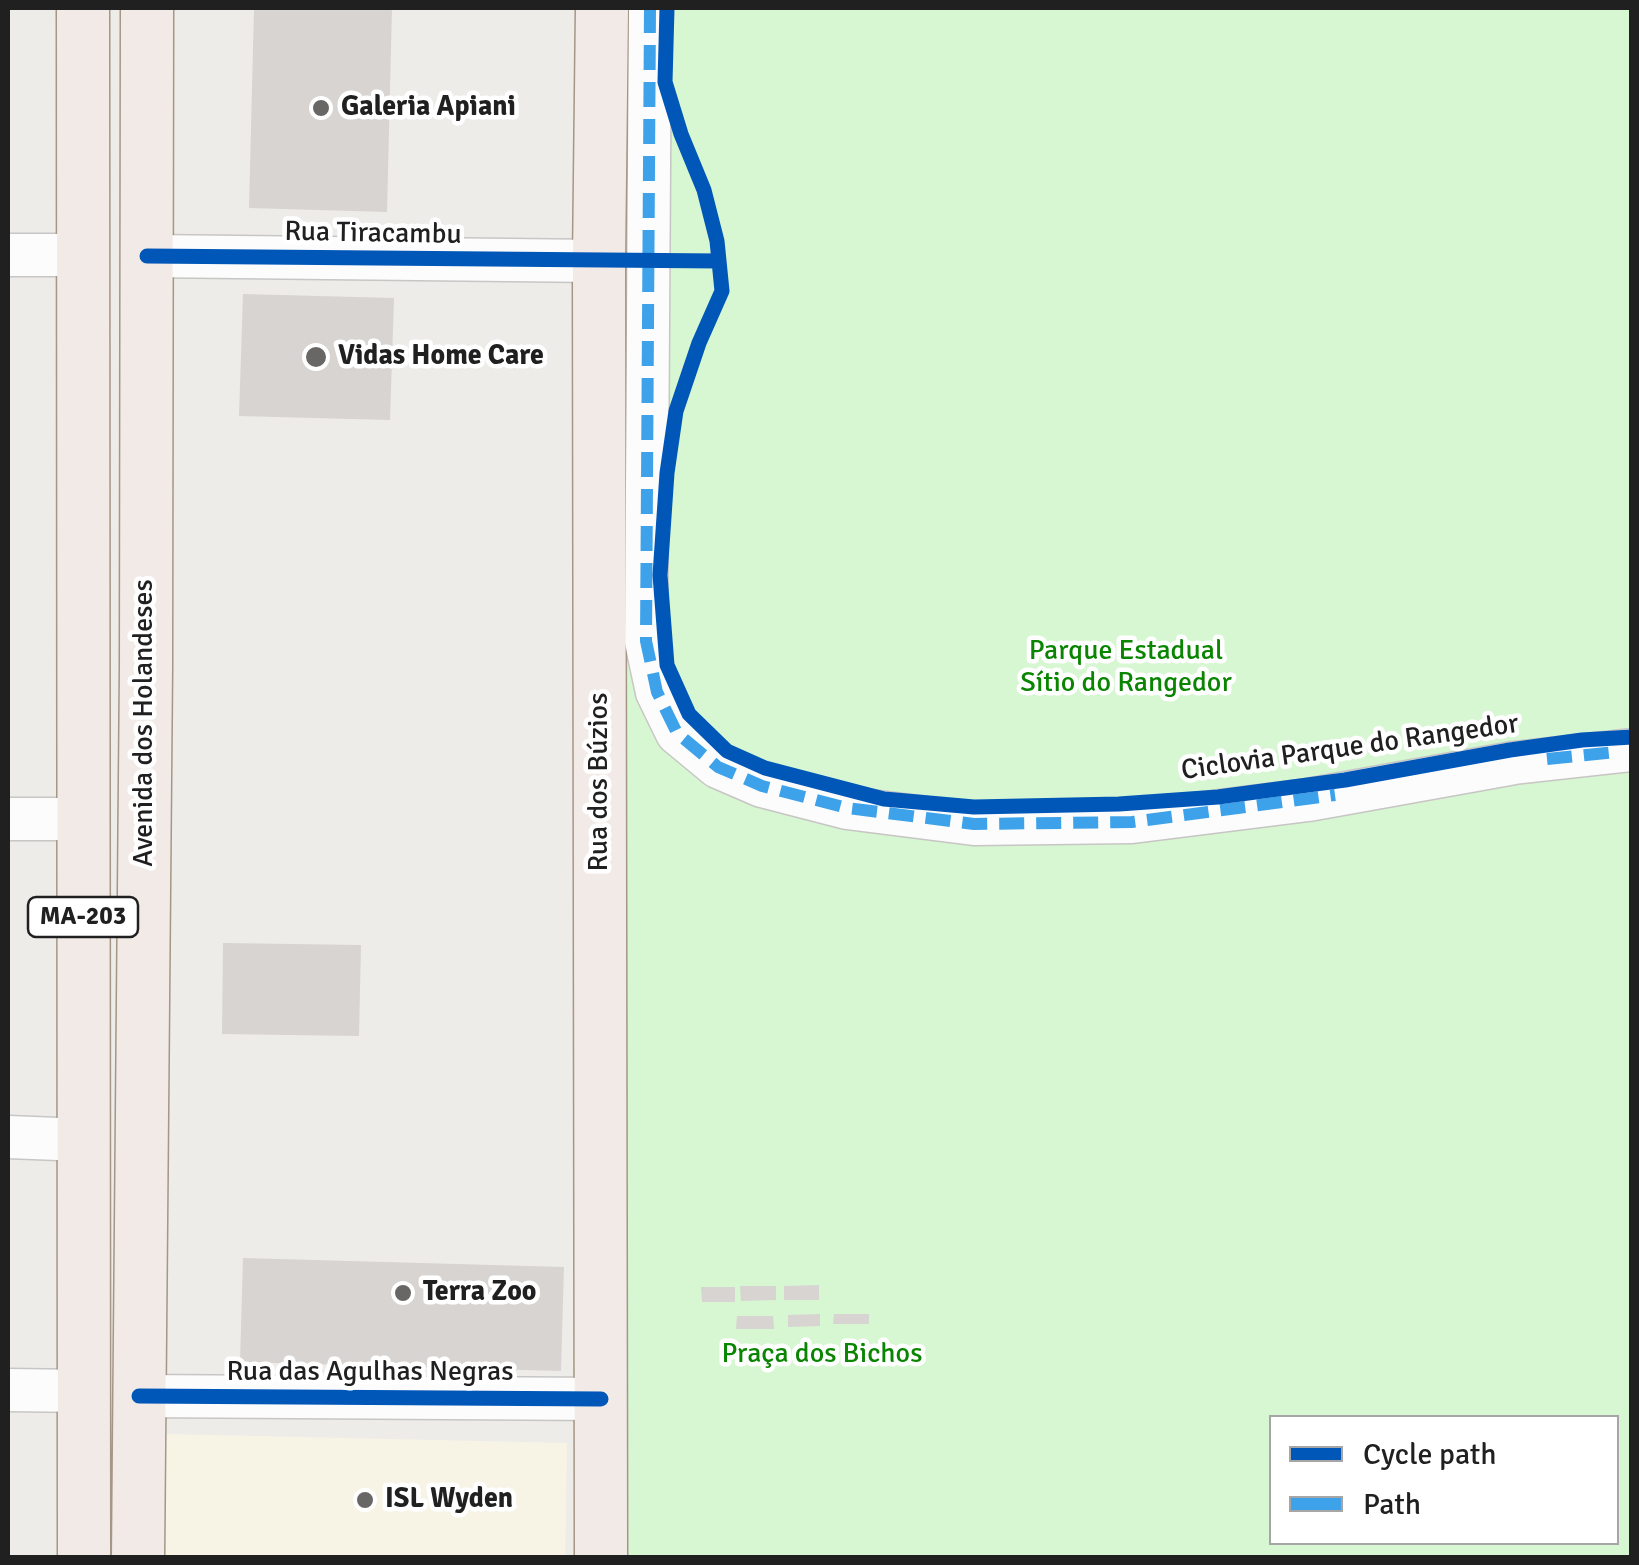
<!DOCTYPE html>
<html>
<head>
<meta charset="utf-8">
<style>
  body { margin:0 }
  #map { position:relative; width:1639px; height:1565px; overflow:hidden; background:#eeece9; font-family:Signika,sans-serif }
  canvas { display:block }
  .frame { position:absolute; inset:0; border:10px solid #202020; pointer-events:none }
  .legend { position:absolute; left:1269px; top:1415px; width:350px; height:130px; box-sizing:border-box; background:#fff; border:2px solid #a6a6a6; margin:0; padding:12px 18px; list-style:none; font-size:30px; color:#202020 }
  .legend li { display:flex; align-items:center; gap:20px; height:50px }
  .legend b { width:50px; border:2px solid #a6a6a6 }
</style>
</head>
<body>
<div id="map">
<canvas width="1639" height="1565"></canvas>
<div class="frame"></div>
<ul class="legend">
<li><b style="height:12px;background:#0057b8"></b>Cycle path</li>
<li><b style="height:12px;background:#3da2ea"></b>Path</li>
</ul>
</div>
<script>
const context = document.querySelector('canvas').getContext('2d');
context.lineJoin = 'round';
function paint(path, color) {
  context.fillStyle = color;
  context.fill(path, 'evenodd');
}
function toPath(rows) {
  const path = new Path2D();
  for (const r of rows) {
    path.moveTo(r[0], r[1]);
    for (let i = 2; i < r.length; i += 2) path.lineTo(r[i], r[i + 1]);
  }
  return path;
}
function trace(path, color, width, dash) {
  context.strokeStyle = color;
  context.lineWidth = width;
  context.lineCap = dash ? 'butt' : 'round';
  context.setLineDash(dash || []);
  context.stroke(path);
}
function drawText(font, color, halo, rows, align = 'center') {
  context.font = font + ' Signika,sans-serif';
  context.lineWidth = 9;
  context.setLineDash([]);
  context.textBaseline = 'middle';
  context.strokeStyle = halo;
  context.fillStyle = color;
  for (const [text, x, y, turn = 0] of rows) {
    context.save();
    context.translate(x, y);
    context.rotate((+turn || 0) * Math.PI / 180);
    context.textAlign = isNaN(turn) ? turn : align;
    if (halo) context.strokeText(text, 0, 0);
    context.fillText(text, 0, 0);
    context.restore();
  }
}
const education = toPath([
  [165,1434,567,1443,565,1557,163,1558]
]);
const park = toPath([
  [625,8,1631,8,1631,1557,620,1558],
  [1272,1418,1616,1418,1616,1542,1272,1542]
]);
const building = toPath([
  [254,8,392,8,387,212,249,208],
  [243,294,394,298,390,420,239,416],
  [223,943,361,945,359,1036,222,1034],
  [243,1258,564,1267,561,1371,240,1362],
  [819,1285,819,1300,784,1300,784,1286],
  [740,1286,776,1286,776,1300,741,1301],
  [701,1287,735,1287,735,1302,702,1302],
  [820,1314,820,1326,788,1327,788,1315],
  [834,1314,869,1314,869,1324,833,1324],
  [737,1316,773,1316,774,1329,736,1329]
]);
const minor = toPath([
  [650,8,646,641,657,692,677,733,718,767,762,786,847,808,974,824,1132,822,1308,800,1514,763,1632,750],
  [8,255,82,255],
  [147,256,599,261],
  [8,819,83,819],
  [8,1137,84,1140],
  [8,1390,85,1391],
  [139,1396,601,1399]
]);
const major = toPath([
  [83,8,84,1558],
  [138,1558,146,667,147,8],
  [601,1558,599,261,602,8]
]);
const quiet = toPath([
  [650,8,646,641,657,692,677,733,718,767,762,786,847,808,974,824,1132,822,1335,795],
  [1547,759,1617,752]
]);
const cycleway = toPath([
  [667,8,665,82,681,134,704,190,717,241,722,291,699,343,676,411,667,473,660,575,667,665,689,714,727,751,765,768,884,799,974,807,1119,804,1218,797,1345,780,1510,750,1582,740,1632,737],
  [147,256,719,261],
  [139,1396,601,1399]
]);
const markers = [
  [321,108,10,"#686766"],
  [316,357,12,"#686766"],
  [403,1293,10,"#686766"],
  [365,1500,10,"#686766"]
];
const shields = [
  [83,917,110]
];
const shieldNames = [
  ["MA-203",83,917]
];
const poiNames = [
  ["Galeria Apiani",341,108],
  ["Vidas Home Care",338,357],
  ["Terra Zoo",423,1293],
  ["ISL Wyden",385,1500]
];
const streetNames = [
  ["Rua Tiracambu",373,234,1],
  ["Avenida dos Holandeses",145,723,-90],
  ["Ciclovia Parque do Rangedor",1350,748,-8],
  ["Rua dos Búzios",600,782,-90],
  ["Rua das Agulhas Negras",370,1373]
];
const parkNames = [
  ["Parque Estadual",1126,652],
  ["Sítio do Rangedor",1126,684],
  ["Praça dos Bichos",822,1355]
];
paint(education, '#f7f4e5');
paint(park, '#d7f6d2');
paint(building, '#d7d4d1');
trace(minor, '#c7c6c5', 45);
trace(major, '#a59685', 55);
trace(minor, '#fcfcfc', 42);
trace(major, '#f1eae6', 52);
trace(quiet, '#3da2ea', 12, [25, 12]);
trace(cycleway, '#0057b8', 15);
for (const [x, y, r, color] of markers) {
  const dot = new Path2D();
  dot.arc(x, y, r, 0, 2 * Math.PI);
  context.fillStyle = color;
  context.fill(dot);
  trace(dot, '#fff', 4);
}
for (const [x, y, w] of shields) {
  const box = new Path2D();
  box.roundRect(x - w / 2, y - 20, w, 40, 8);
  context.fillStyle = '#fff';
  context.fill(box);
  trace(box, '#202020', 2.5);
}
drawText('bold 25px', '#202020', null, shieldNames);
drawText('bold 28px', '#202020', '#fff', poiNames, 'left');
drawText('28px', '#202020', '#fff', streetNames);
drawText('28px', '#0a8502', '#fff', parkNames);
</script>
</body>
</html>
